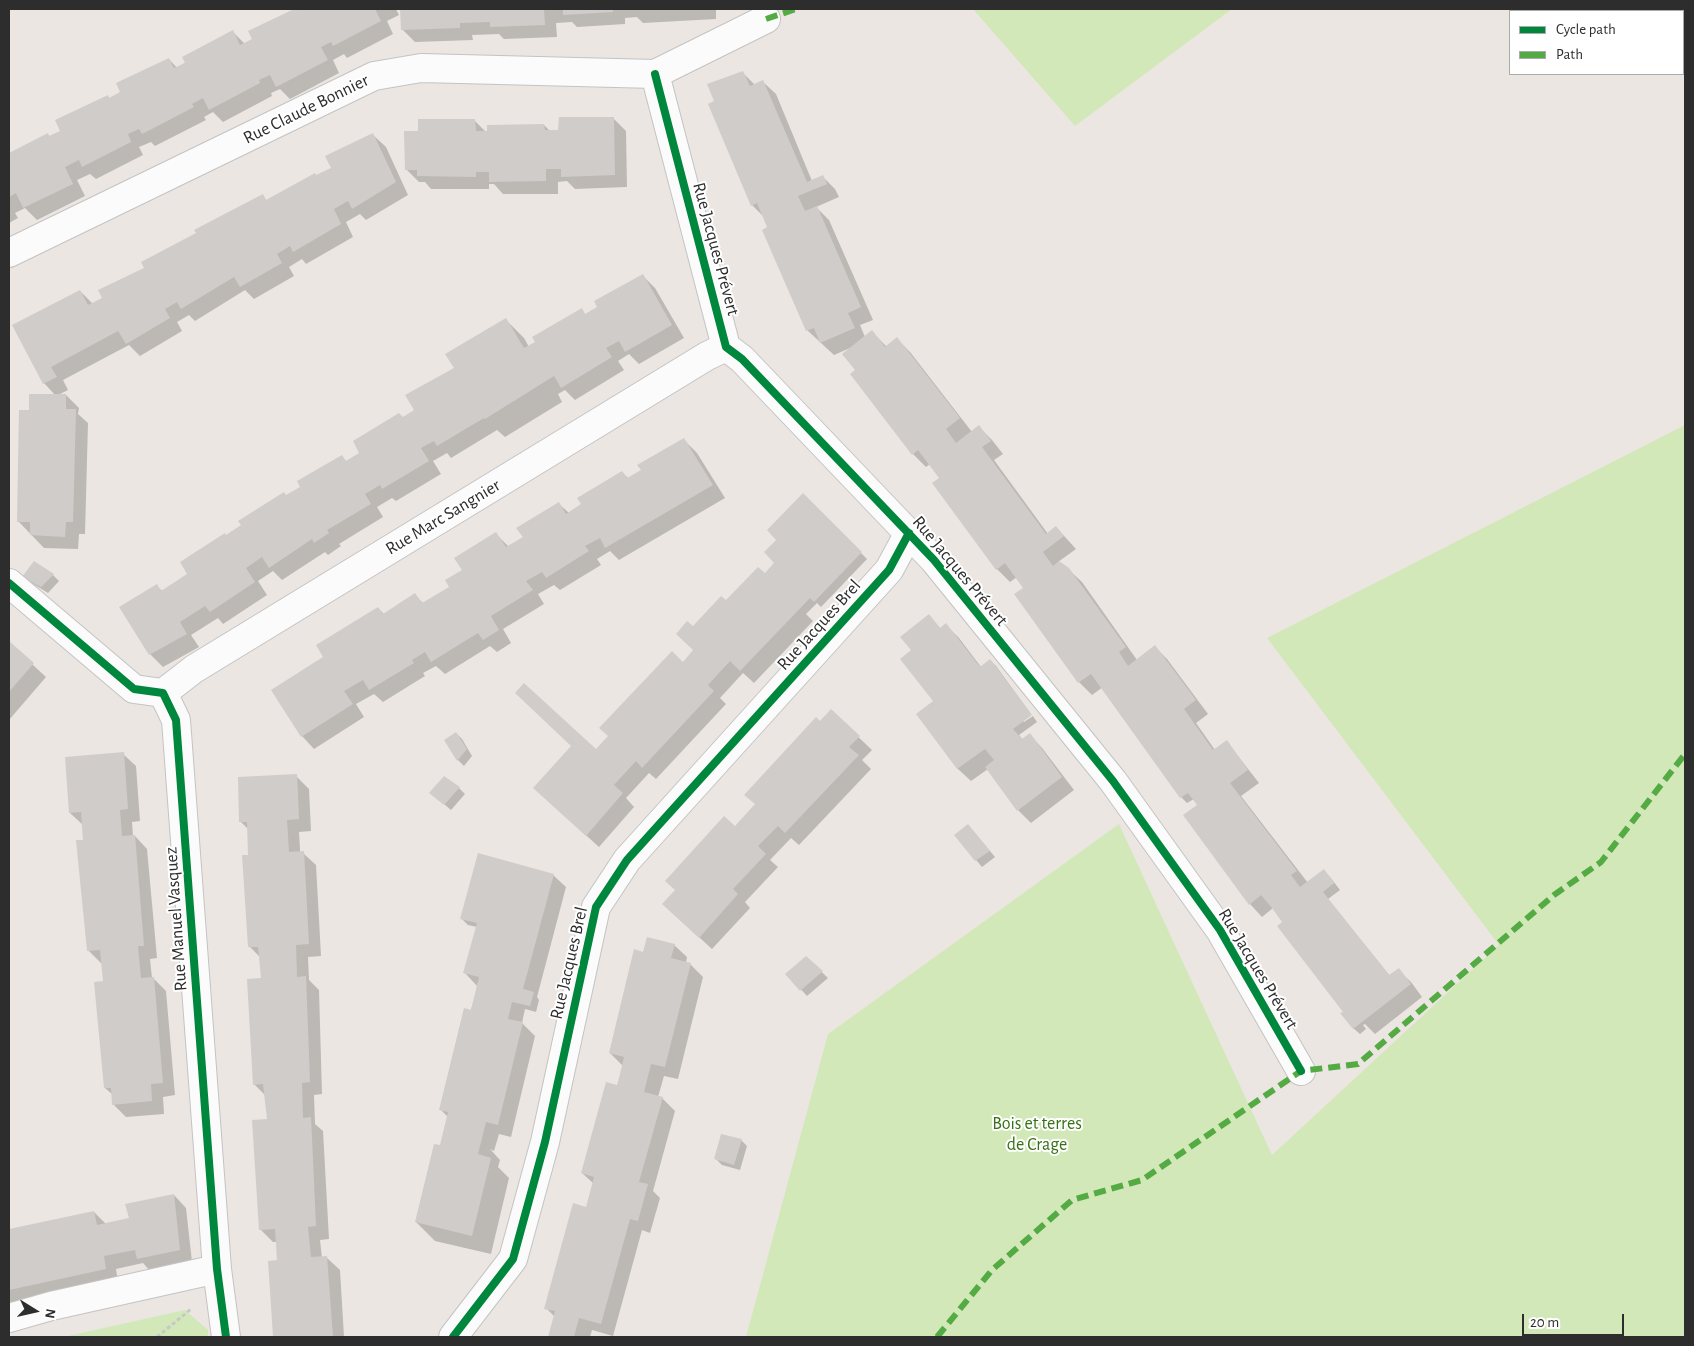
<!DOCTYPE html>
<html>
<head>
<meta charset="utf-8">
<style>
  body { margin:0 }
  #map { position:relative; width:1694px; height:1346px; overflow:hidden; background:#ebe6e2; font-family:"Alegreya Sans",sans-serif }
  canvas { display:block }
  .frame { position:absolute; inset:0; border:10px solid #2d2d2d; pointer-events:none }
  .legend { position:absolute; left:1509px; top:10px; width:175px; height:65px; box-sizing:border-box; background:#fff; border:1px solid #ababab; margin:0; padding:6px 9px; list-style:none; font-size:15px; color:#2d2d2d }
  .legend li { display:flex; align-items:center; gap:10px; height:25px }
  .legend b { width:25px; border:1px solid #ababab }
  .north { position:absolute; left:10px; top:1286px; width:50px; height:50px; -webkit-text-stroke:4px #fff; paint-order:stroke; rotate:100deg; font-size:14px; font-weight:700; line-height:20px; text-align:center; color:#2d2d2d }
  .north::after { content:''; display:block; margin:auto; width:18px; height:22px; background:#2d2d2d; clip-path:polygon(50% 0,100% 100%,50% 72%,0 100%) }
  .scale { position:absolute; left:1522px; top:1314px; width:102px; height:22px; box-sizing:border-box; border:2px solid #2d2d2d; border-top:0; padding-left:6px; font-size:15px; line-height:18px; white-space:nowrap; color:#2d2d2d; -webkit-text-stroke:4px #fff; paint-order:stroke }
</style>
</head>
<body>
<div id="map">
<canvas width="1694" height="1346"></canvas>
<div class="frame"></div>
<ul class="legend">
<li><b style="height:6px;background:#00873e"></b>Cycle path</li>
<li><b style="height:6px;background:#54ab44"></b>Path</li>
</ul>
<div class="north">N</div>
<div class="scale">20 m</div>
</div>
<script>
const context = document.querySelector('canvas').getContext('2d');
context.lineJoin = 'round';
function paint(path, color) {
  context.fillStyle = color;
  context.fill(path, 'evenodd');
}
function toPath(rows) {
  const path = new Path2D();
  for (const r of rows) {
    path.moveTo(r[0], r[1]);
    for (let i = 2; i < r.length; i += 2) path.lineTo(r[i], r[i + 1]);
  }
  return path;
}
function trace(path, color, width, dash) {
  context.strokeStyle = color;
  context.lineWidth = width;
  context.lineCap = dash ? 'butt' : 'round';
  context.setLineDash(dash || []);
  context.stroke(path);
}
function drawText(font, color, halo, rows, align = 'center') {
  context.font = font + ' "Alegreya Sans",sans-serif';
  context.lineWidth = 4;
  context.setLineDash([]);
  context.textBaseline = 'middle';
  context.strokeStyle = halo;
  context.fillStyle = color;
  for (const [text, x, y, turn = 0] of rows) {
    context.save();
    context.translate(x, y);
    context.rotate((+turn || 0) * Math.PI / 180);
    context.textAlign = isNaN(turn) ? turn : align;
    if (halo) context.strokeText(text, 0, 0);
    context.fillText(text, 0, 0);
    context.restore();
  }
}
const green = toPath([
  [973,9,1232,9,1075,126],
  [1685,425,1685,1337,746,1337,828,1034,1119,824,1272,1155,1499,945,1267,638],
  [185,1310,208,1330,208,1337,63,1337]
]);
const shadow = toPath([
  [297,9,301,9,304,11,308,9,396,9,399,15,387,21,393,34,347,58,344,54,333,60,339,73,290,99,280,89,271,93,272,96,223,122,213,112,204,117,206,120,155,146,151,142,139,147,143,155,96,179,90,174,77,180,85,196,37,220,25,208,15,213,18,218,9,223,9,154,48,135,51,137,62,132,107,96,110,99,169,59,177,68,233,32,245,44,253,40,250,32],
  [402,9,716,9,716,19,643,23,637,17,625,18,625,24,577,27,572,22,556,23,557,37,504,39,499,34,472,35,473,40,415,42,402,29],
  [743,73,755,85,763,82,776,94,812,181,822,176,835,189,839,197,816,207,829,220,873,320,860,325,865,337,872,332,887,347,897,339,910,352,972,432,979,427,992,440,1003,454,994,460,1048,534,1056,527,1076,549,1058,562,1068,569,1082,582,1137,660,1155,647,1167,659,1208,714,1196,723,1215,750,1227,742,1259,783,1241,796,1308,883,1324,871,1330,877,1340,890,1328,899,1390,976,1398,970,1411,982,1422,997,1375,1034,1365,1024,1363,1025,1366,1029,1360,1034,1353,1028,1345,1012,1273,908,1262,917,1250,904,1199,806,1194,799,1187,803,1181,797,1103,687,1092,695,1079,682,1016,595,1025,588,1017,577,1010,582,997,569,934,484,941,479,930,464,926,467,913,454,852,374,856,371,850,348,834,355,807,330,764,217,752,205,716,102],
  [614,119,626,131,627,187,575,189,567,181,558,182,558,194,503,194,494,184,489,184,489,189,431,189,425,182,419,182,406,169,419,132,474,120,486,132,544,125,550,131,559,132],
  [373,135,386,147,408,195,366,220,360,214,346,222,353,237,306,264,302,259,289,267,294,276,254,299,245,290,195,321,189,315,177,322,182,331,140,356,129,345,63,380,68,390,58,395,66,395,79,408,78,414,88,423,85,534,79,534,78,549,44,548,18,521,30,411,55,395,44,383,80,291,93,304,104,298,146,268,263,196,267,201,332,168],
  [642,275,655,288,684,338,639,364,629,354,618,361,624,370,575,400,565,390,558,394,562,402,505,437,497,430,451,458,447,453,433,461,441,474,396,501,392,498,377,507,383,517,339,544,341,546,328,555,325,552,282,580,273,571,258,581,267,595,223,624,218,618,191,635,199,647,163,667,150,654,157,586,162,591,189,574,226,536,302,487,342,457,347,462,361,453,403,418,416,411,453,369,505,319,524,338,529,347,581,310,586,315,599,307],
  [684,440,697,453,725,498,619,560,610,551,597,559,601,565,560,590,554,585,538,594,544,604,503,629,511,643,497,652,490,646,445,674,436,666,423,673,425,676,383,702,374,694,356,704,364,717,314,749,302,736,325,657,378,608,384,614,415,595,424,604,451,587,463,571,496,534,509,547,525,537,559,504,569,513,583,505,622,472,629,479,643,471],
  [818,510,867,559,821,607,817,603,806,614,813,621,754,683,743,673,720,698,726,704,656,779,649,773,626,798,634,807,599,847,547,800,695,650,693,627,765,574],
  [53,575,59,581,48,593,30,582,24,577],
  [929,616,941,629,946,625,959,638,981,667,990,660,996,666,1031,714,1022,720,1024,722,1033,716,1037,722,1019,735,1023,740,1030,735,1042,748,1074,790,1031,823,1018,810,988,769,971,781,958,769,918,714,935,701,913,651],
  [9,643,46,677,9,720],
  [831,711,872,750,862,760,871,769,799,845,791,838,770,860,778,867,745,902,750,908,712,949,677,917,735,827,756,804,820,722],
  [456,733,462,739,472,756,464,766,458,760],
  [123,754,136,766,140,821,132,822,133,836,135,836,147,849,157,958,150,959,152,978,153,978,166,991,175,1095,163,1097,164,1114,126,1117,114,1105,113,1095,105,1088,103,963,101,963,88,950,83,825,70,813],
  [296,776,309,789,311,831,299,832,300,849,300,853,303,853,316,865,321,956,308,957,309,980,319,990,322,1094,314,1095,315,1124,323,1131,329,1239,320,1240,322,1258,327,1258,340,1270,344,1337,274,1337,269,1262,278,1261,277,1242,273,1242,260,1229,268,1120,266,1096,254,1084,262,979,260,957,249,946,249,830,241,822],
  [459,788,465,794,451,810,437,798],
  [974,832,995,857,982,867,956,836],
  [553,875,566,887,537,997,539,1000,536,1012,525,1009,522,1023,535,1036,511,1137,499,1134,494,1151,490,1149,500,1160,498,1167,509,1178,491,1254,435,1241,416,1222,441,1147,448,1117,440,1109,478,987,465,973,477,927,468,925,462,919],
  [674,945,687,957,686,963,690,964,703,977,678,1079,664,1076,658,1097,662,1098,675,1111,653,1191,660,1198,650,1233,642,1230,613,1336,592,1330,590,1337,549,1337,555,1317,546,1308,587,1209,594,1184,582,1173,618,1086,623,1066,610,1053,644,953],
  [806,957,828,978,807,996,787,974],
  [741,1140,747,1146,740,1170,722,1165,716,1159],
  [174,1195,186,1208,192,1262,150,1271,143,1263,116,1269,118,1282,13,1305,9,1300,9,1230,94,1212,106,1224,130,1219]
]);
const building = toPath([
  [294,9,302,9,302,11,306,9,375,9,381,21,333,46,331,42,321,47,328,60,276,87,270,75,259,80,260,83,209,110,203,98,192,104,194,107,142,134,139,129,128,134,131,142,82,167,79,160,65,167,73,184,23,208,16,193,9,197,9,153,48,133,49,136,60,131,55,120,108,95,109,98,120,92,116,83,169,58,174,68,185,63,182,57,233,30,240,45,252,39,248,31],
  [400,9,544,9,545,25,490,27,490,22,460,23,460,28,401,30],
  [563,9,613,9,613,12,563,15],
  [743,71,750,86,763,80,807,182,823,175,827,184,798,196,805,211,817,206,861,307,848,313,855,328,820,343,814,328,806,331,762,230,767,227,757,203,751,206,708,104,714,101,707,84],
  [559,117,614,117,615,175,561,177,561,169,546,169,546,181,489,182,489,172,476,172,476,177,417,176,417,170,405,170,404,131,418,131,418,119,475,119,476,131,487,131,487,125,544,124,545,130,558,130],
  [373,133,396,182,352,209,348,201,334,209,341,224,293,252,290,246,277,254,282,263,240,287,234,277,181,309,177,302,165,309,170,318,126,344,118,331,51,367,57,377,43,384,12,325,80,290,88,305,102,298,98,290,144,268,141,262,196,233,194,230,263,194,266,200,315,173,316,175,331,168,325,156],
  [643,274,672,325,625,352,619,341,606,348,612,357,561,388,554,376,485,419,484,418,437,446,434,441,421,448,429,461,382,489,380,485,365,494,371,504,327,530,329,533,314,543,312,539,269,568,262,557,246,568,255,582,210,612,205,606,180,622,187,634,149,655,119,607,157,584,161,591,187,574,180,562,225,533,226,535,241,525,238,521,284,492,286,495,300,487,297,481,342,455,346,461,359,453,353,441,399,413,403,417,414,410,405,395,454,368,445,354,506,318,524,348,535,342,532,337,582,308,585,314,597,307,594,301],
  [872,330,885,347,897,337,960,418,946,429,956,443,979,425,991,441,982,447,1046,534,1056,526,1064,536,1043,552,1053,566,1059,561,1069,568,1126,647,1119,652,1128,666,1155,645,1196,700,1184,709,1213,750,1227,740,1248,770,1230,783,1297,871,1291,875,1300,887,1324,869,1334,883,1323,892,1389,975,1399,968,1411,984,1353,1029,1340,1013,1343,1012,1277,926,1282,922,1272,908,1261,895,1249,905,1183,815,1197,805,1188,793,1180,798,1091,674,1078,683,1014,594,1023,588,1005,563,996,570,932,483,939,478,918,450,912,455,850,374,855,370,842,354],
  [29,394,66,394,66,409,76,409,73,522,66,522,65,537,30,535,30,522,17,522,19,410,29,410],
  [684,438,713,485,605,548,600,538,585,546,589,551,546,578,542,572,526,581,533,590,491,616,499,630,483,640,478,633,431,662,425,652,412,660,414,663,369,690,363,680,344,691,353,704,301,737,271,690,323,657,316,645,378,607,383,614,415,593,422,603,449,587,445,580,462,570,454,558,496,532,506,547,523,537,516,528,559,502,566,514,581,504,577,498,622,471,627,478,641,470,637,465],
  [803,493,862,552,814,602,810,598,740,671,730,661,708,685,714,691,642,768,636,761,614,785,623,793,586,836,533,788,571,746,515,693,524,683,596,749,608,736,599,728,672,651,683,662,693,650,676,634,687,621,693,626,721,596,726,600,758,567,765,573,774,563,764,552,776,540,767,530],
  [34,561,54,574,41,587,22,577],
  [929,614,940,628,946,623,980,667,990,659,1032,715,1013,729,1022,739,1030,733,1062,777,1017,811,985,767,994,760,985,749,957,769,916,714,933,701,900,659,911,650,900,637],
  [9,641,34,663,9,692],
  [831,709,860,736,849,747,859,755,785,833,778,826,758,846,766,854,733,889,738,894,699,938,662,904,675,890,665,881,724,816,735,826,755,804,744,795,816,717,820,721],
  [456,732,467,749,457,761,444,740],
  [124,752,128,809,120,810,122,836,135,835,144,946,138,946,141,978,154,977,163,1083,151,1084,152,1101,112,1105,111,1088,104,1088,94,982,103,981,100,950,87,951,76,840,83,840,81,812,69,813,65,757],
  [297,774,299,819,287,820,289,852,304,851,309,944,296,945,297,977,306,976,310,1082,302,1083,303,1118,311,1117,316,1226,308,1227,311,1257,327,1256,333,1337,273,1337,268,1261,277,1260,275,1229,259,1230,252,1120,267,1119,263,1084,253,1085,247,979,261,978,258,947,248,947,242,855,248,855,247,822,239,822,238,777],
  [444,776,460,787,444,805,429,793],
  [968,824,990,851,975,861,954,835],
  [478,853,554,874,523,989,534,992,530,1006,512,1002,508,1019,523,1022,498,1125,486,1122,478,1154,491,1158,472,1236,415,1222,434,1144,440,1145,448,1112,439,1110,464,1008,471,1010,479,977,463,973,477,923,460,919],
  [647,937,675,944,671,958,691,963,665,1067,651,1064,644,1092,663,1097,639,1182,648,1184,638,1221,630,1219,601,1324,579,1318,574,1337,548,1337,555,1311,544,1309,573,1203,586,1207,594,1177,581,1173,606,1082,617,1085,620,1074,624,1057,609,1053,634,949,643,952],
  [806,956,823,971,800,991,785,974],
  [721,1134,742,1139,734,1165,714,1159],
  [174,1194,180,1250,137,1259,135,1250,104,1256,106,1269,9,1290,9,1229,94,1211,97,1225,129,1218,125,1204]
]);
const path = toPath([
  [157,1337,191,1309]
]);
const minor = toPath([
  [655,74,726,347,742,359,934,560,1113,781,1220,930,1301,1071],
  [9,253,374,76,421,68,655,74,766,19],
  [9,583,134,689,163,693,176,720,217,1269,226,1337],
  [163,693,194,669,707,356,726,347],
  [9,1318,51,1306,217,1269],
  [453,1337,513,1259,545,1142,596,907,627,860,889,570,909,533]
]);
const quiet = toPath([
  [766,19,796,9],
  [937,1337,992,1270,1072,1200,1142,1180,1301,1071,1358,1064,1554,895,1601,862,1685,754]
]);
const cycleway = toPath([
  [655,74,726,347,742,359,934,560,1113,781,1220,930,1301,1071],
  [9,583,134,689,163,693,176,720,217,1269,226,1337],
  [453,1337,513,1259,545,1142,596,907,627,860,889,570,909,533]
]);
const streetNames = [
  ["Rue Claude Bonnier",306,109,-26],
  ["Rue Jacques Prévert",716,249,75],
  ["Rue Marc Sangnier",443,517,-31],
  ["Rue Jacques Prévert",960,571,50],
  ["Rue Jacques Brel",819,625,-48],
  ["Rue Manuel Vasquez",176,919,-94],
  ["Rue Jacques Brel",569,963,-77],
  ["Rue Jacques Prévert",1258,969,59]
];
const parkNames = [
  ["Bois et terres",1037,1124],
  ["de Crage",1037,1145]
];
paint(green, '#d3e8b9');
paint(shadow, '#0003');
paint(building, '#d0ccc9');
trace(minor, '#c4c3c3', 30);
trace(path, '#c8c8c8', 3, [4, 2.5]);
trace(minor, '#fcfbfb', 28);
trace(quiet, '#54ab44', 6, [12, 6]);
trace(cycleway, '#00873e', 8);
drawText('18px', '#2d2d2d', '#fff', streetNames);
drawText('18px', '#367115', '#fff', parkNames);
</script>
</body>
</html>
